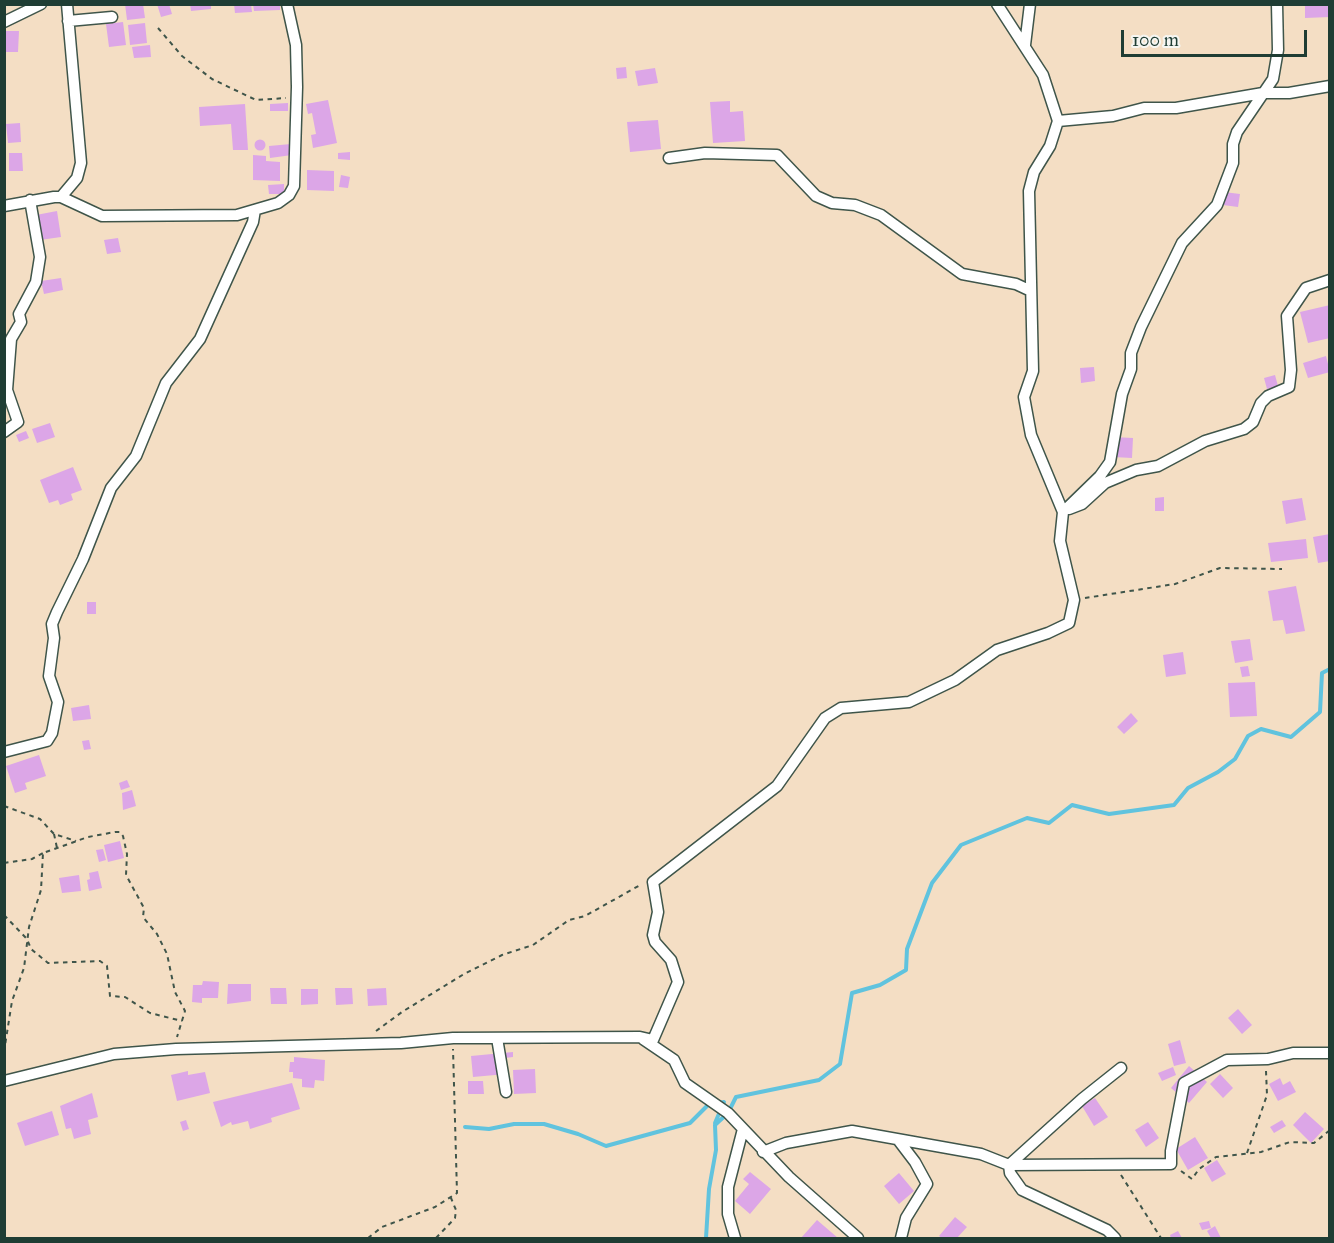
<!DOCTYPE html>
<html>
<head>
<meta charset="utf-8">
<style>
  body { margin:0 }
  #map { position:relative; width:1334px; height:1243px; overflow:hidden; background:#f4dec4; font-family:"IM FELL Great Primer",serif }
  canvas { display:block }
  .frame { position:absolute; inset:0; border:6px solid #1f3d34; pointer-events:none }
  .scale { position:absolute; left:1121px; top:30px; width:186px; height:27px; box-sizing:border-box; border:3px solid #1f3d34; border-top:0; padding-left:8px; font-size:18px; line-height:21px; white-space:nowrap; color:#1f3d34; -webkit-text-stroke:4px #f6f6f2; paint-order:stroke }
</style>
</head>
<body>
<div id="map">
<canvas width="1334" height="1243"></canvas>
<div class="frame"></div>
<div class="scale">100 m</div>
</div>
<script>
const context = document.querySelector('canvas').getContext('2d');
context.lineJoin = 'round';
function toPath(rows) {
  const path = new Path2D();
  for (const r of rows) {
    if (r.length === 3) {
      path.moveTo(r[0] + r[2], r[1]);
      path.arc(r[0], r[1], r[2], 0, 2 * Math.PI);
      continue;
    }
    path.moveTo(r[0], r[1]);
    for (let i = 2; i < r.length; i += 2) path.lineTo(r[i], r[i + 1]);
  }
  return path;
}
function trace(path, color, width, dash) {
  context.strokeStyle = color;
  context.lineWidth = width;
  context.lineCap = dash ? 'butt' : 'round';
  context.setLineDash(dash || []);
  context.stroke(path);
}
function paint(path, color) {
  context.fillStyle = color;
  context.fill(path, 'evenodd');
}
const stream = toPath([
  [715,1123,724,1102,719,1103],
  [465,1127,489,1129,514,1124,544,1124,578,1134,606,1146,690,1123,709,1104],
  [706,1238,709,1189,716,1150,715,1125,728,1113,736,1097,819,1080,840,1064,852,993,880,985,906,970,907,949,932,883,961,845,1027,818,1049,823,1072,805,1109,814,1174,805,1188,788,1218,772,1235,759,1248,736,1261,729,1291,737,1320,712,1322,673,1330,669]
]);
const building = toPath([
  [125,4,143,4,145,18,127,20],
  [157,4,169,4,172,14,161,17],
  [190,4,211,4,211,9,191,11],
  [234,4,251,4,252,12,235,13],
  [253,4,280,4,280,10,254,11],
  [1305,4,1330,4,1330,17,1305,18],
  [123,22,126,45,109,47,106,24],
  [145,23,147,43,130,45,128,25],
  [4,31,19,31,18,52,4,52],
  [150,45,151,57,134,58,132,47],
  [626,67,627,78,617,79,616,68],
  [655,68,658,83,638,86,635,71],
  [328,100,337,143,313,148,311,135,316,134,312,113,308,114,306,104],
  [730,101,730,112,743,111,745,141,713,143,710,102],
  [288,103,288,111,270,111,270,104],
  [245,104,248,150,233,150,231,124,200,126,199,107],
  [658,120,661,149,630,152,627,122],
  [20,123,21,142,8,143,6,124],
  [260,145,5.5],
  [291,144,292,155,270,158,269,146],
  [350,152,350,160,338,159,338,153],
  [9,153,22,153,23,171,9,171],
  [253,155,266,156,266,161,280,162,280,181,253,180],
  [307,170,334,171,334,191,307,190],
  [341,175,350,177,348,188,339,187],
  [284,184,284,194,269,194,268,185],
  [1224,192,1240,194,1238,207,1223,205],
  [57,211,61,237,40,240,36,215],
  [118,238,121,252,107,254,104,240],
  [61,278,63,290,44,294,41,281],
  [1330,305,1330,338,1308,343,1300,312],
  [1326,356,1330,372,1308,378,1303,363],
  [1094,367,1095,381,1081,383,1080,368],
  [1275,375,1278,386,1267,389,1264,378],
  [50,423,55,437,37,443,32,429],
  [26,431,29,438,19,442,16,435],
  [1114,437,1133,438,1132,458,1113,457],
  [73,467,82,490,71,494,73,500,60,505,58,500,49,503,40,480],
  [1164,497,1164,511,1155,511,1155,498],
  [1302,498,1306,520,1286,524,1282,501],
  [1330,534,1330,561,1318,563,1313,537],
  [1306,539,1308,558,1271,562,1268,543],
  [1296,586,1305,631,1286,634,1283,620,1273,621,1268,591],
  [87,602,96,602,96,614,87,614],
  [1250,639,1253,660,1235,663,1231,641],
  [1183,652,1186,674,1166,677,1163,655],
  [1248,666,1250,676,1242,677,1240,667],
  [1255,682,1257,716,1230,717,1228,683],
  [89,705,91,719,73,721,71,708],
  [1131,713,1138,721,1124,734,1117,727],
  [89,740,91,749,84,750,82,741],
  [39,755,46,776,25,783,27,789,15,793,6,766],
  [127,780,130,787,121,790,119,783],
  [132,790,136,806,123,810,122,793],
  [120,841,124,858,108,862,104,845],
  [103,849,106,860,99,862,96,850],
  [98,871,102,888,89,891,87,880,90,879,89,873],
  [79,875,81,891,62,893,59,878],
  [203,981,219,982,218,998,202,998,202,1003,192,1002,193,985,202,985],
  [228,984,251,984,251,1001,227,1004],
  [270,988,286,988,287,1004,271,1004],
  [335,988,352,988,353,1004,336,1005],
  [386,988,387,1005,368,1006,367,989],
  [301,989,318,989,318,1004,301,1005],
  [1238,1009,1252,1025,1242,1034,1228,1018],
  [1180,1040,1186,1063,1174,1066,1168,1044],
  [513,1052,513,1057,505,1058,506,1074,473,1077,471,1056],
  [294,1057,325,1060,324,1081,315,1080,314,1088,302,1087,302,1079,293,1078,293,1072,289,1072,290,1062,294,1062],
  [1189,1066,1207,1082,1189,1103,1171,1088],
  [1173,1067,1176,1075,1162,1081,1158,1073],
  [535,1069,536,1093,514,1094,513,1070],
  [188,1071,188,1075,205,1072,210,1093,177,1101,171,1075],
  [1220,1074,1233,1088,1223,1098,1210,1084],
  [1280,1078,1283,1085,1290,1081,1296,1092,1278,1101,1269,1084],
  [468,1081,483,1081,484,1094,468,1094],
  [292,1083,300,1109,271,1118,272,1122,250,1129,248,1121,232,1125,231,1122,221,1127,213,1102],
  [92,1093,98,1117,88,1120,91,1134,74,1139,71,1128,66,1129,60,1106],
  [1095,1098,1108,1117,1094,1126,1082,1106],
  [52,1111,59,1135,25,1146,17,1123],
  [1305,1112,1324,1129,1311,1143,1293,1125],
  [186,1120,189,1129,183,1131,180,1122],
  [1282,1120,1286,1126,1274,1133,1270,1127],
  [1148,1122,1159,1138,1146,1147,1135,1130],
  [1195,1137,1208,1158,1188,1170,1176,1149],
  [1217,1160,1226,1174,1212,1182,1204,1168],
  [750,1172,771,1189,750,1214,735,1201,749,1184,743,1179],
  [899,1173,914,1191,899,1204,884,1186],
  [955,1217,967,1227,957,1238,942,1238,939,1236],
  [817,1220,838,1238,801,1238],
  [1209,1221,1211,1228,1202,1230,1199,1223],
  [1215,1226,1221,1238,1211,1238,1207,1231],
  [1178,1231,1182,1238,1171,1238,1170,1235]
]);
const path = toPath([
  [158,28,182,56,212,79,256,100,286,98],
  [1085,598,1175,584,1220,568,1282,569],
  [4,806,40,819,54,834,76,841],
  [54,834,57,848],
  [4,863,32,859,43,853],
  [4,915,27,939,31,949,48,963,100,961,107,966,110,996,125,997,150,1013,182,1021],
  [376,1031,402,1012,464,974,502,955,533,945,569,920,585,916,642,884],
  [4,1052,12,1001,24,968,29,927,41,890,43,853,88,837,115,832,120,832,123,836,127,854,126,875,144,908,143,917,157,934,167,954,175,992,185,1011,177,1037],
  [1247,1153,1267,1095,1266,1071],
  [1181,1171,1192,1179,1199,1169,1216,1157,1261,1152,1290,1142,1314,1143,1330,1130],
  [1121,1175,1161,1238],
  [368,1238,382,1227,435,1207,457,1193,453,1049],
  [436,1238,455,1218,456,1210,451,1198]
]);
const minor = toPath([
  [68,21,112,17],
  [4,22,41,4],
  [1025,45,1030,4],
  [1058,121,1113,116,1144,108,1176,108,1263,93,1289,93,1330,86],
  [669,158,705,153,777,155,816,196,832,203,855,205,881,215,962,274,1016,284,1031,291],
  [61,197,77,178,81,163,67,4],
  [4,206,54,197,61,197,102,216,237,215,278,203,289,195,294,186,297,87,296,45,287,4],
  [4,432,18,422,7,390,11,339,21,322,19,314,36,282,40,257,30,200],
  [1069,509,1082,504,1105,483,1136,470,1158,466,1205,441,1244,429,1253,422,1261,403,1268,396,1289,387,1291,370,1287,316,1306,288,1330,280],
  [1063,512,1100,476,1110,462,1122,394,1131,369,1131,353,1141,327,1182,243,1217,205,1233,163,1233,144,1237,132,1273,79,1278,50,1277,4],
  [4,752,47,741,52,733,58,702,49,676,54,638,52,624,57,612,83,559,111,488,136,456,166,383,200,339,253,222,255,210],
  [497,1038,506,1092],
  [643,1039,674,1060,685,1083,728,1113,789,1177,858,1238],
  [4,1081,114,1054,176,1049,401,1043,453,1038,640,1037,653,1040,678,982,671,960,655,942,653,935,658,912,653,882,777,786,825,718,841,708,909,702,955,680,997,650,1048,633,1069,623,1074,600,1060,541,1063,512,1031,435,1024,397,1033,371,1029,191,1034,172,1050,146,1058,121,1043,75,997,4],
  [899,1141,915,1162,927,1184,906,1218,901,1238],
  [763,1152,786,1143,852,1131,981,1154,1009,1165,1171,1164,1171,1151,1184,1083,1227,1060,1268,1059,1293,1053,1330,1053],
  [735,1238,728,1214,728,1187,743,1129],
  [1115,1238,1107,1230,1022,1190,1010,1173,1009,1165,1082,1099,1121,1068]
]);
trace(stream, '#60c3de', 4);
paint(building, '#dca6e7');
trace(minor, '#3f554a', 13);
trace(path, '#3f554a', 2, [4.5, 4.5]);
trace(minor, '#fff', 10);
</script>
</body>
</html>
